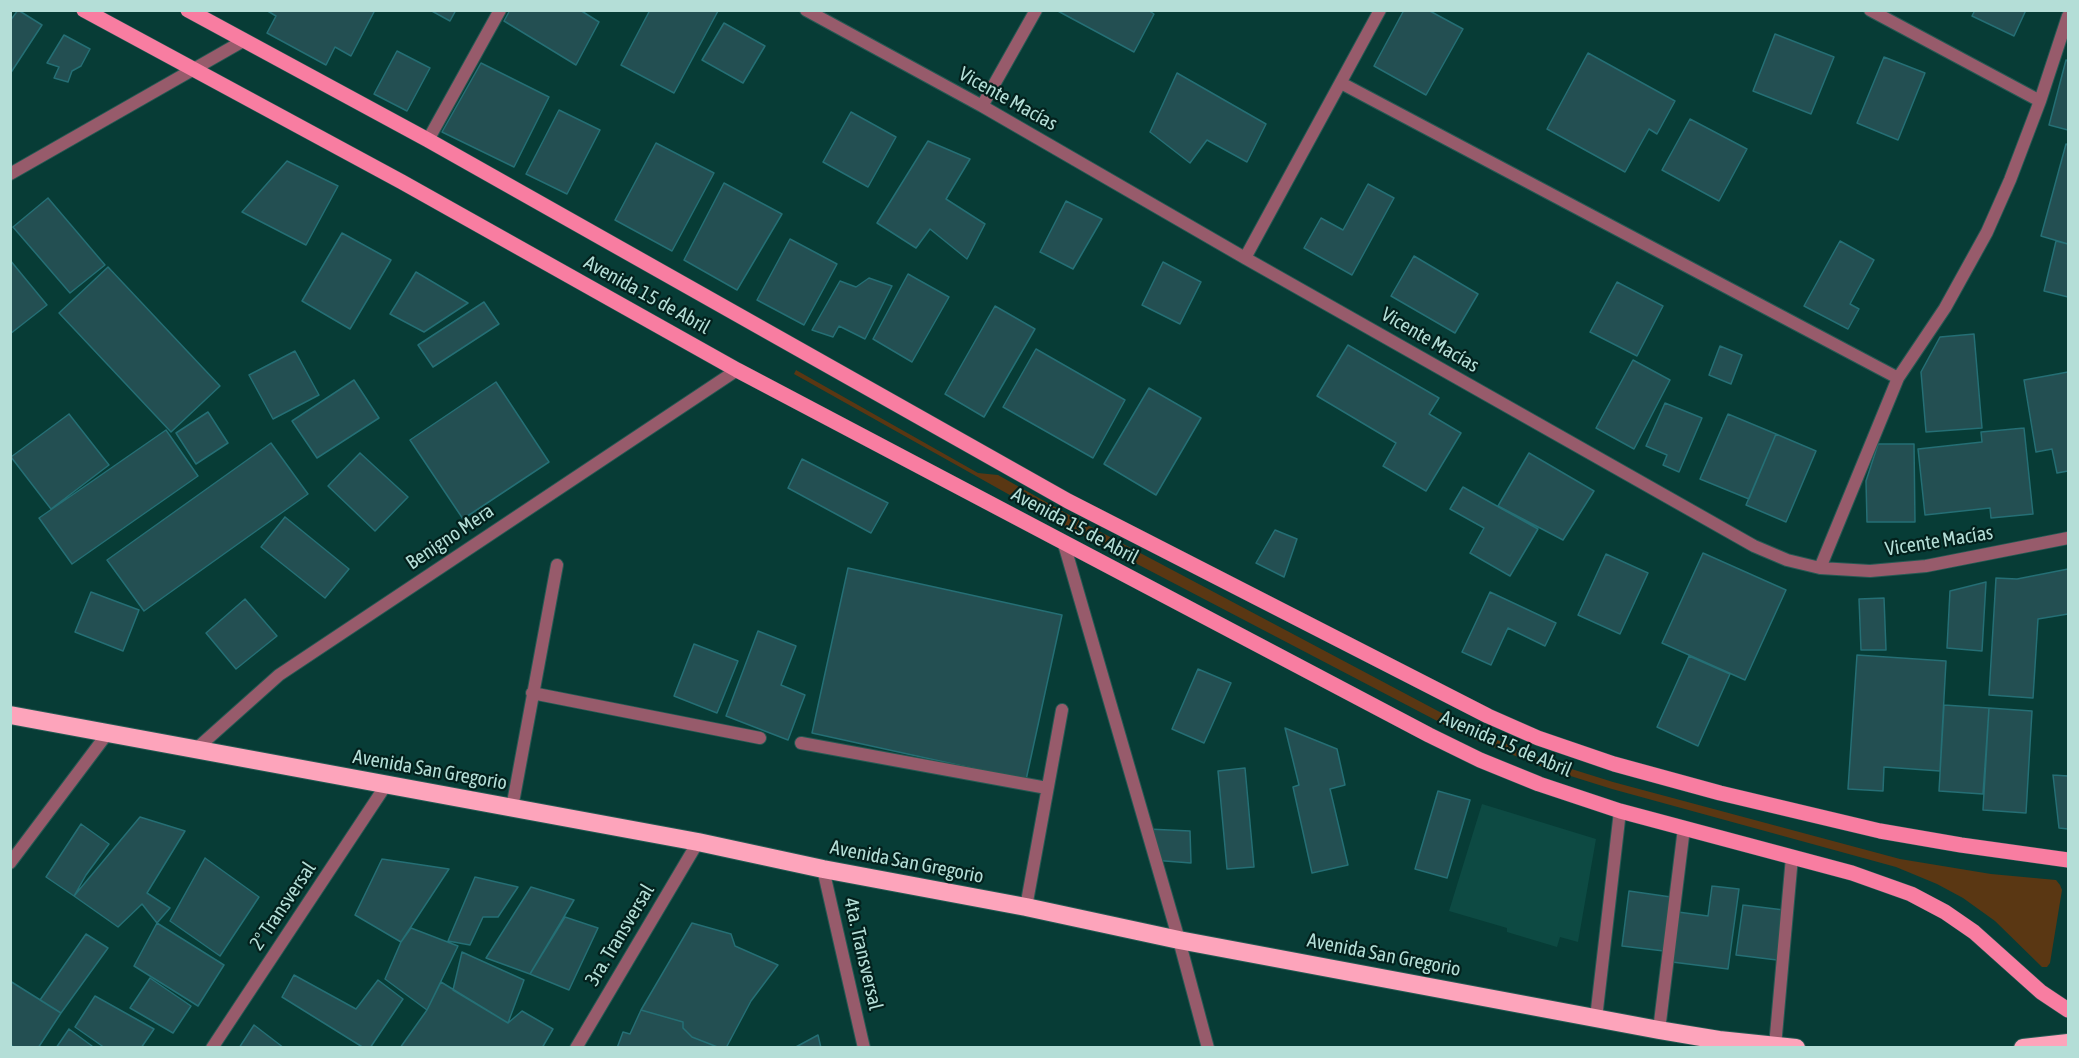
<!DOCTYPE html>
<html>
<head>
<meta charset="utf-8">
<style>
  body { margin:0 }
  #map { position:relative; width:2079px; height:1058px; overflow:hidden; background:#073c36; font-family:"Asap Condensed",sans-serif }
  canvas { display:block }
  .frame { position:absolute; inset:0; border:12px solid #b4ded7; pointer-events:none }
</style>
</head>
<body>
<div id="map">
<canvas width="2079" height="1058"></canvas>
<div class="frame"></div>
</div>
<script>
const context = document.querySelector('canvas').getContext('2d');
context.lineJoin = 'round';
function paint(path, color) {
  context.fillStyle = color;
  context.fill(path, 'evenodd');
}
function toPath(rows) {
  const path = new Path2D();
  for (const r of rows) {
    path.moveTo(r[0], r[1]);
    for (let i = 2; i < r.length; i += 2) path.lineTo(r[i], r[i + 1]);
  }
  return path;
}
function trace(path, color, width, dash) {
  context.strokeStyle = color;
  context.lineWidth = width;
  context.lineCap = dash ? 'butt' : 'round';
  context.setLineDash(dash || []);
  context.stroke(path);
}
function drawText(font, color, halo, rows, align = 'center') {
  context.font = font + ' "Asap Condensed",sans-serif';
  context.lineWidth = 4.5;
  context.setLineDash([]);
  context.textBaseline = 'middle';
  context.strokeStyle = halo;
  context.fillStyle = color;
  for (const [text, x, y, turn = 0] of rows) {
    context.save();
    context.translate(x, y);
    context.rotate((+turn || 0) * Math.PI / 180);
    context.textAlign = isNaN(turn) ? turn : align;
    if (halo) context.strokeText(text, 0, 0);
    context.fillText(text, 0, 0);
    context.restore();
  }
}
const built = toPath([
  [1482,804,1596,839,1578,942,1560,937,1557,947,1507,932,1507,928,1449,911]
]);
const green = toPath([
  [796,370,978,473,998,475,1080,521,1470,728,1546,761,1613,782,1900,859,1991,874,2056,880,2060,885,2062,890,2050,963,2047,967,2042,967,1995,921,1963,898,1937,884,1896,867,1612,789,1545,768,1464,735,1074,531,794,374]
]);
const building = toPath([
  [18,10,42,25,10,74,10,21,18,10],
  [266,10,375,10,351,56,335,47,326,65,267,33,276,16,266,10],
  [430,10,456,10,450,21,430,10],
  [510,10,580,10,599,22,576,65,504,21,510,10],
  [650,10,718,11,674,93,621,65,650,10],
  [1056,10,1148,10,1154,14,1134,52,1056,10],
  [1404,10,1428,10,1463,29,1426,95,1374,66,1404,10],
  [1975,10,2026,10,2014,36,1972,16,1975,10],
  [724,23,765,46,743,83,702,60,724,23],
  [1775,34,1834,57,1811,114,1753,91,1775,34],
  [64,35,90,49,81,66,72,71,68,82,54,78,59,67,47,63,64,35],
  [397,51,430,68,407,111,374,94,397,51],
  [1588,53,1675,101,1657,134,1649,129,1625,172,1547,129,1588,53],
  [1884,57,1925,73,1898,140,1857,123,1884,57],
  [2066,60,2068,61,2068,130,2049,125,2066,60],
  [481,63,549,97,514,167,442,132,481,63],
  [1177,73,1266,124,1247,162,1207,140,1190,163,1150,132,1177,73],
  [559,110,600,130,567,194,526,174,559,110],
  [851,112,896,137,868,187,823,162,851,112],
  [1690,119,1747,149,1719,201,1662,170,1690,119],
  [928,141,970,159,946,199,985,224,967,259,930,229,916,248,877,223,928,141],
  [656,143,714,173,672,251,615,220,656,143],
  [2066,144,2068,145,2068,244,2041,236,2066,144],
  [287,161,338,186,306,245,242,212,287,161],
  [724,183,782,214,737,290,684,260,724,183],
  [1368,184,1394,198,1352,275,1304,248,1321,218,1343,230,1368,184],
  [48,198,105,265,70,293,13,227,48,198],
  [1066,201,1102,219,1073,269,1040,252,1066,201],
  [342,233,391,260,350,329,302,301,342,233],
  [790,239,837,264,804,325,757,300,790,239],
  [1840,241,1874,260,1850,304,1859,309,1848,329,1804,306,1840,241],
  [2056,241,2068,244,2068,297,2044,291,2056,241],
  [1414,256,1478,294,1455,333,1391,296,1414,256],
  [10,260,47,305,10,334,10,260],
  [1163,262,1201,282,1180,324,1142,305,1163,262],
  [108,267,220,386,171,432,59,313,108,267],
  [416,272,468,303,424,332,390,314,416,272],
  [908,274,949,297,912,362,873,339,908,274],
  [869,278,892,286,865,339,839,326,833,337,812,330,840,281,856,287,869,278],
  [1617,282,1663,306,1637,356,1590,332,1617,282],
  [484,302,499,324,433,367,418,345,484,302],
  [995,306,1035,329,984,417,945,394,995,306],
  [1974,334,1982,428,1926,432,1921,372,1940,337,1974,334],
  [1348,345,1439,398,1429,414,1461,433,1426,491,1383,466,1396,443,1317,396,1348,345],
  [1720,346,1742,355,1731,384,1709,375,1720,346],
  [1036,349,1125,400,1093,458,1003,407,1036,349],
  [295,351,319,395,273,419,249,375,295,351],
  [1633,360,1670,380,1634,449,1596,428,1633,360],
  [2068,372,2068,471,2057,473,2052,449,2036,452,2024,380,2068,372],
  [354,380,379,418,317,458,292,421,354,380],
  [496,382,549,462,463,519,410,440,496,382],
  [1149,388,1201,418,1156,495,1104,464,1149,388],
  [1665,403,1702,418,1679,472,1663,465,1667,455,1646,446,1665,403],
  [208,412,228,443,196,464,176,433,208,412],
  [69,414,109,465,51,509,11,457,69,414],
  [1728,414,1776,434,1749,499,1700,479,1728,414],
  [2024,428,2033,514,1991,518,1990,508,1925,515,1918,449,1982,442,1981,432,2024,428],
  [166,430,198,476,72,564,39,518,166,430],
  [1776,434,1816,451,1786,522,1746,505,1776,434],
  [271,443,308,494,144,611,107,560,271,443],
  [1878,444,1914,444,1915,522,1867,522,1866,481,1878,444],
  [360,453,408,497,375,531,328,486,360,453],
  [1529,453,1594,491,1563,540,1498,506,1529,453],
  [802,459,888,503,871,533,788,488,802,459],
  [1463,487,1538,529,1510,576,1470,553,1484,528,1450,509,1463,487],
  [285,517,349,569,325,598,261,547,285,517],
  [1275,530,1297,539,1284,577,1256,563,1275,530],
  [1703,553,1786,590,1745,680,1662,643,1703,553],
  [1606,554,1648,573,1620,634,1578,615,1606,554],
  [848,568,1062,615,1026,780,812,733,848,568],
  [2068,569,2068,614,2038,619,2033,698,1989,695,1996,578,2017,579,2068,569],
  [1986,582,1982,651,1947,648,1950,591,1986,582],
  [91,592,139,610,123,651,75,632,91,592],
  [1490,592,1556,623,1545,646,1508,628,1491,665,1462,652,1490,592],
  [1884,598,1886,650,1861,650,1859,599,1884,598],
  [245,599,277,636,236,669,206,633,245,599],
  [758,631,796,646,781,685,805,695,788,740,726,716,758,631],
  [694,644,738,661,717,713,674,696,694,644],
  [1857,655,1946,661,1940,771,1884,767,1883,791,1848,789,1857,655],
  [1689,656,1730,674,1698,746,1657,727,1689,656],
  [1198,669,1231,683,1204,743,1172,729,1198,669],
  [1944,705,1989,708,1983,794,1939,791,1944,705],
  [1989,708,2032,711,2026,813,1983,810,1989,708],
  [1285,728,1337,749,1345,785,1330,789,1348,865,1312,873,1293,787,1299,785,1285,728],
  [1245,768,1254,867,1227,869,1218,771,1245,768],
  [2053,775,2068,776,2068,829,2059,828,2053,775],
  [1438,791,1470,800,1447,878,1415,869,1438,791],
  [140,817,185,831,147,893,170,908,157,923,142,904,118,927,74,896,140,817],
  [81,824,109,844,86,875,74,896,46,877,81,824],
  [1148,829,1190,831,1191,863,1152,860,1148,829],
  [205,858,259,897,220,956,170,921,205,858],
  [382,859,449,869,401,942,355,915,382,859],
  [475,877,518,887,498,917,483,917,470,945,448,941,475,877],
  [1712,886,1739,889,1728,969,1672,962,1678,912,1708,916,1712,886],
  [531,887,574,900,530,974,486,958,531,887],
  [1629,891,1671,897,1664,951,1622,946,1629,891],
  [1743,905,1784,910,1777,960,1736,955,1743,905],
  [565,917,598,928,569,990,530,974,565,917],
  [157,923,224,965,198,1006,134,966,157,923],
  [692,923,731,934,735,946,778,965,751,1001,726,1048,720,1048,692,1037,683,1028,683,1022,641,1010,692,923],
  [411,928,458,946,427,1010,385,979,401,942,411,928],
  [86,934,108,948,61,1013,40,1000,86,934],
  [462,952,524,980,508,1023,453,990,462,952],
  [294,975,356,1009,378,980,403,999,370,1048,364,1048,282,997,294,975],
  [150,978,191,1006,173,1033,130,1008,150,978],
  [10,981,61,1013,38,1048,15,1048,10,1044,10,981],
  [441,982,508,1023,522,1011,553,1029,542,1048,400,1048,427,1010,441,982],
  [95,996,154,1029,141,1048,105,1048,75,1027,95,996],
  [641,1010,683,1022,683,1028,692,1037,720,1048,617,1048,623,1032,630,1034,641,1010],
  [254,1025,284,1048,239,1048,254,1025],
  [69,1029,92,1046,92,1048,56,1048,69,1029],
  [818,1035,821,1048,794,1048,818,1035]
]);
const lane = toPath([
  [532,693,760,738],
  [801,743,1047,788],
  [512,808,557,565],
  [1026,907,1062,710],
  [1596,1018,1620,811],
  [1659,1030,1684,828],
  [1775,1046,1792,857]
]);
const street = toPath([
  [806,10,982,106,1245,258,1754,546,1787,560,1820,568,1870,571,1926,566,2068,538],
  [1870,10,2040,101],
  [1341,83,1898,378],
  [982,106,1036,10],
  [428,140,500,10],
  [10,174,243,41],
  [1245,258,1380,10],
  [1064,544,1179,940,1208,1048],
  [1820,568,1898,378,1945,308,1987,232,2010,180,2040,101,2068,16],
  [195,750,279,675,737,370],
  [10,863,107,734],
  [823,869,864,1048],
  [212,1048,386,785],
  [576,1048,698,842]
]);
const primary = toPath([
  [84,10,402,182,737,370,1429,735,1480,760,1539,784,1620,811,1852,873,1911,894,1945,912,1974,932,2041,992,2068,1010],
  [188,10,428,140,1068,501,1488,716,1538,738,1614,764,1720,793,1880,831,1961,845,2068,860]
]);
const highway = toPath([
  [10,715,698,842,823,869,1026,907,1179,940,1659,1030,1719,1040,1796,1048],
  [2023,1048,2068,1043]
]);
const streetNames = [
  ["Vicente Macías",1008,99,29],
  ["Avenida 15 de Abril",647,295,29],
  ["Vicente Macías",1430,340,30],
  ["Avenida 15 de Abril",1075,526,28],
  ["Benigno Mera",450,537,-34],
  ["Vicente Macías",1939,541,-9],
  ["Avenida 15 de Abril",1506,744,23],
  ["Avenida San Gregorio",430,770,10],
  ["Avenida San Gregorio",907,862,11],
  ["2º Transversal",283,906,-56],
  ["3ra. Transversal",620,935,-59],
  ["4ta. Transversal",863,954,77],
  ["Avenida San Gregorio",1384,955,11]
];
paint(built, '#0d4a43');
paint(green, '#5a3713');
paint(building, '#234f52');
trace(building, '#256f75', 1.5);
trace(lane, '#265953', 14);
trace(street, '#265953', 14);
trace(primary, '#265953', 16);
trace(highway, '#265953', 20);
trace(lane, '#975b6b', 12);
trace(street, '#975b6b', 12);
trace(primary, '#f87da1', 15);
trace(highway, '#fda4bb', 18);
drawText('20px', '#b4ded7', '#03211d', streetNames);
</script>
</body>
</html>
